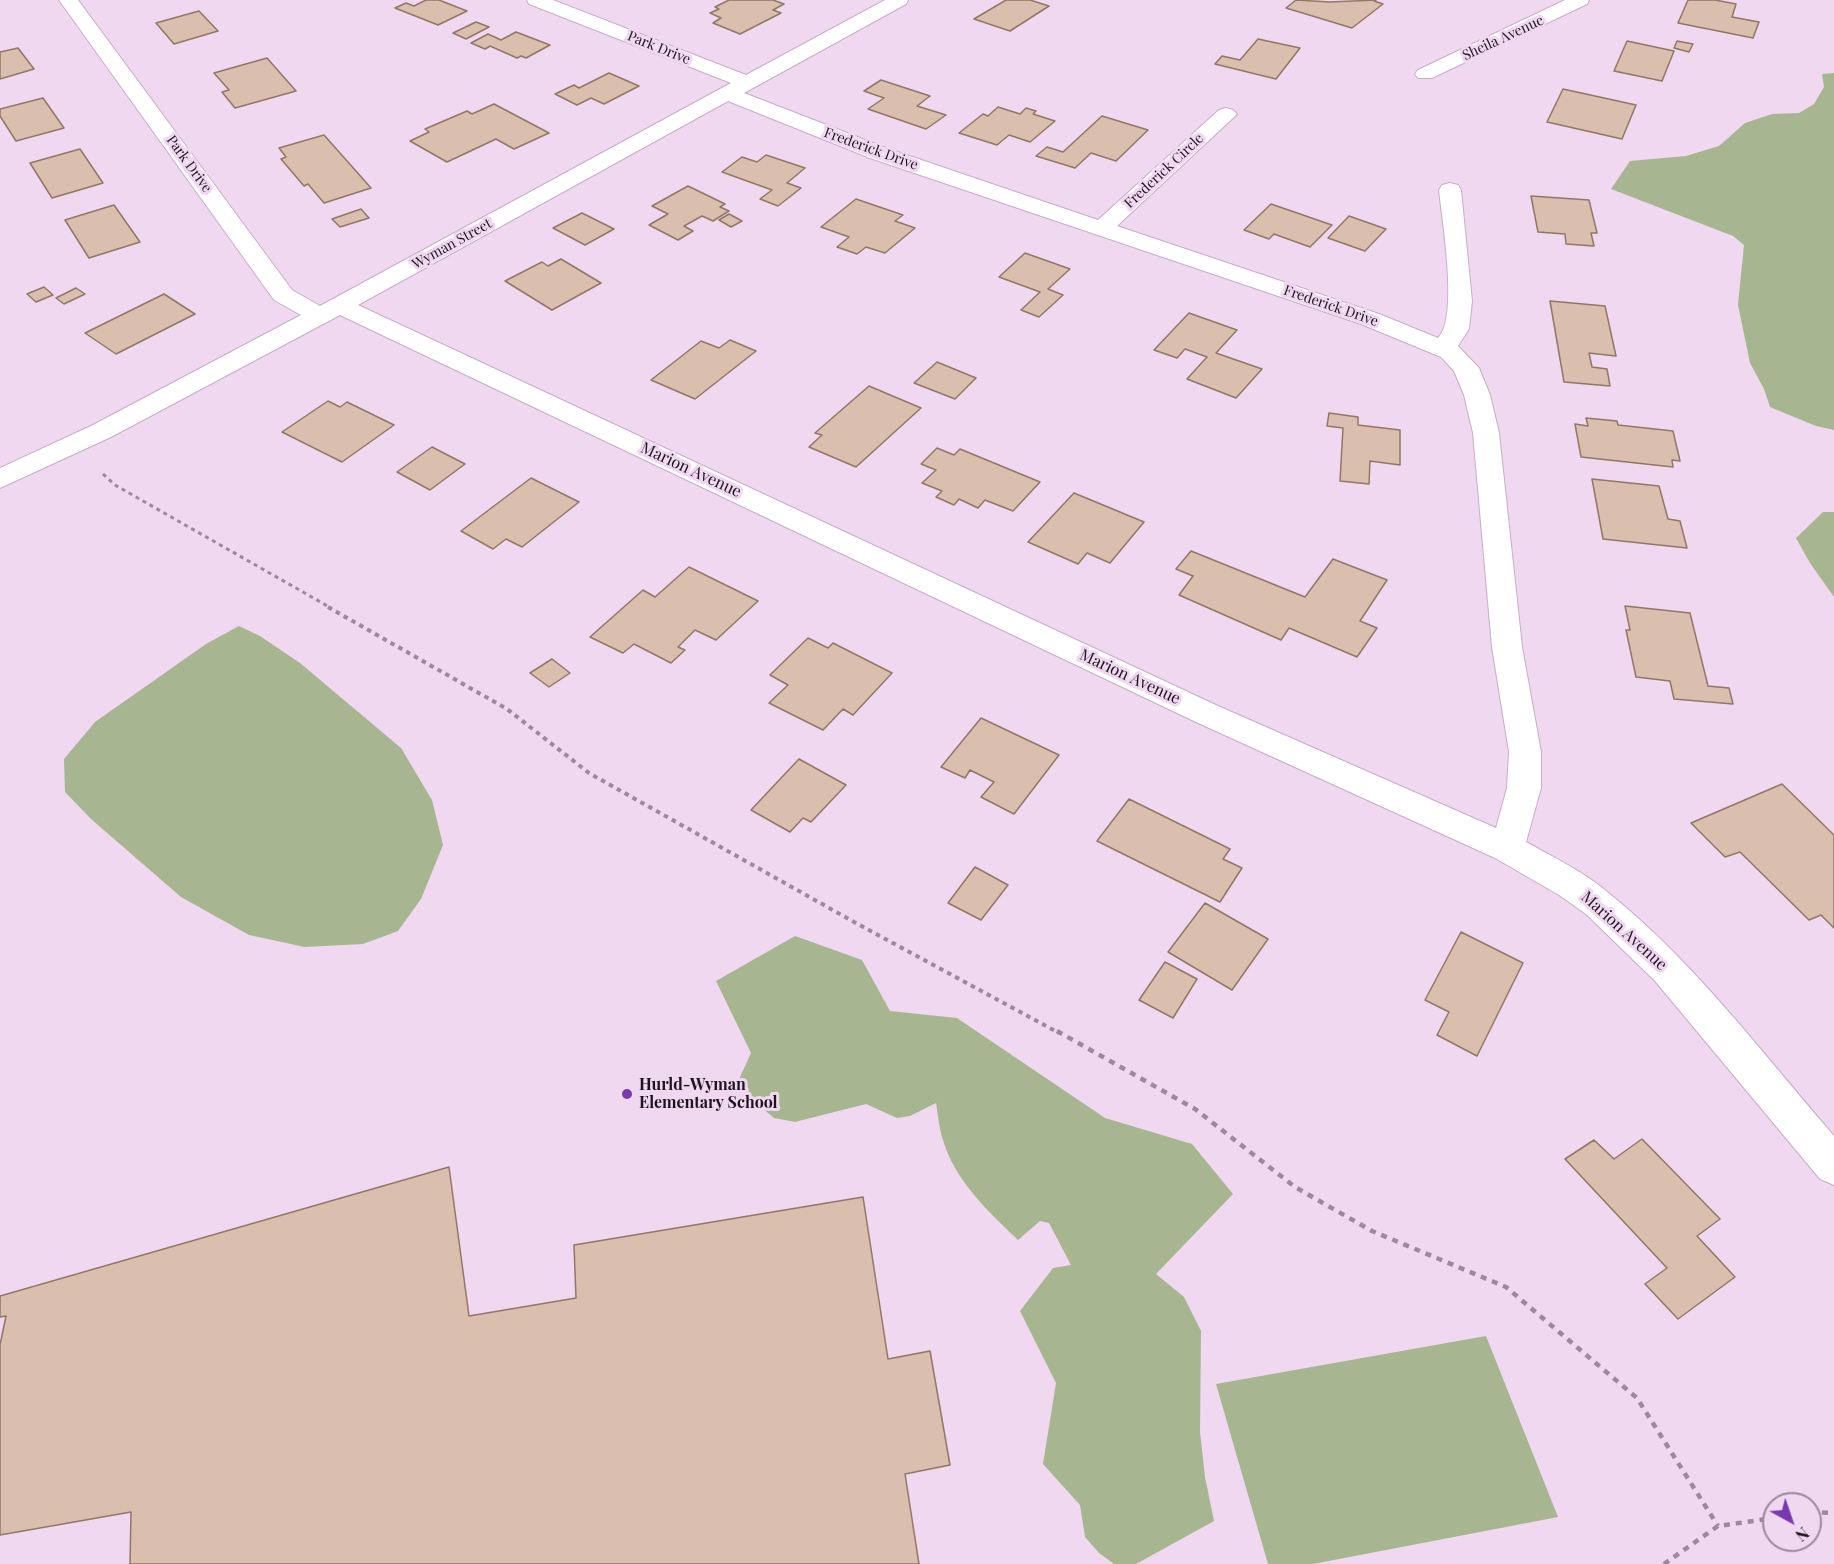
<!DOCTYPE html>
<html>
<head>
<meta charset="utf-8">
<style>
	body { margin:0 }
	#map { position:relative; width:1834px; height:1564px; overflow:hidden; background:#efd8f0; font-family:"Playfair Display",serif }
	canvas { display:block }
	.north { position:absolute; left:1762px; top:1492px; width:60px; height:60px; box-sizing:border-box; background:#efd8f0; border:2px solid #9b8a9c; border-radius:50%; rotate:140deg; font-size:16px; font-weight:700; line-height:24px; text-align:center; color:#1d151e }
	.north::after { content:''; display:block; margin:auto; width:21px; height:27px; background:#783aaf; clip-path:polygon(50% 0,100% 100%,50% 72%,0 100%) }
</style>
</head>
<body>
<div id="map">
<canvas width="1834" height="1564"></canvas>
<div class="north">N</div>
</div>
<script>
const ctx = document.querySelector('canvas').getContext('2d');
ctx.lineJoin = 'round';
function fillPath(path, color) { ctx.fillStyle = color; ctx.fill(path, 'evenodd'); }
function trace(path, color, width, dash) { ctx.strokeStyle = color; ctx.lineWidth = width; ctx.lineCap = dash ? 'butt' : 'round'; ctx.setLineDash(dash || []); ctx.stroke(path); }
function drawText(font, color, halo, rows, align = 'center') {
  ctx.font = font + ' "Playfair Display",serif'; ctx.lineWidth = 6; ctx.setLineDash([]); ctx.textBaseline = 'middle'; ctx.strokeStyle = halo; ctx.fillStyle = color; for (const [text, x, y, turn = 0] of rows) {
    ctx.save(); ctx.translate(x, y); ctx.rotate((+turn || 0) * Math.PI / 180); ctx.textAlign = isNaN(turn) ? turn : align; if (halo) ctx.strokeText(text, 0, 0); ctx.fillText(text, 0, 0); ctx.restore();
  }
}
fillPath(new Path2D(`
	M 1834,73 L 1834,430 L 1816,426 L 1770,407 L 1764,389 L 1750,363 L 1738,305 L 1744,245 L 1733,236 L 1611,189 L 1630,161 L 1686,156 L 1719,146 L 1745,123 L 1772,114 L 1799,113 L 1814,104 L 1824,87 L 1822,74 Z
	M 1823,512 L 1834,512 L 1834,597 L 1810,563 L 1796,538 Z
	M 239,626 L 260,636 L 300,663 L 401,748 L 432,800 L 443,845 L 421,899 L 398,931 L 363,944 L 305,947 L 249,935 L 181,897 L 91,819 L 65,792 L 64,759 L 95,722 L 206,644 Z
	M 795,936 L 862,960 L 890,1011 L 957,1018 L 1105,1118 L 1192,1144 L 1233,1194 L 1156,1274 L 1184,1297 L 1201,1331 L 1200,1432 L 1205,1477 L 1214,1521 L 1136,1564 L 1114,1564 L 1099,1553 L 1085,1537 L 1080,1505 L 1043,1464 L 1056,1383 L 1020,1311 L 1053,1268 L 1071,1265 L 1049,1223 L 1040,1221 L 1018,1240 C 988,1211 955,1181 943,1140 C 939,1128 938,1115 936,1103 L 910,1116 L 897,1118 L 866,1104 L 795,1122 L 774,1118 L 736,1086 L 751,1053 L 716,981 Z
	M 1486,1336 L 1558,1517 L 1313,1564 L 1268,1564 L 1216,1384 Z`), '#a7b691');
const building = new Path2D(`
	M 426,0 L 439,0 L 467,11 L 438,25 L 395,8 L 406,3 L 414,6 Z
	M 729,0 L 773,0 L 784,4 L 773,10 L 781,13 L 740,34 L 713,23 L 721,18 L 710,13 L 719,9 L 715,7 Z
	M 1006,0 L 1030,0 L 1049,6 L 1010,31 L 974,19 Z
	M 1296,0 L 1330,2 L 1376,0 L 1374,1 L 1383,4 L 1352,28 L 1286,8 Z
	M 1688,0 L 1715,0 L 1736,4 L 1732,17 L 1759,22 L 1753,38 L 1678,23 Z
	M 199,11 L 218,31 L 174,44 L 156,23 Z
	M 476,22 L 489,27 L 466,39 L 453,33 Z
	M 516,32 L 550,45 L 526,58 L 521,56 L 517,58 L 490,46 L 485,49 L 471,43 L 488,34 L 501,40 Z
	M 1258,39 L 1300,48 L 1276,79 L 1215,64 L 1222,56 L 1240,60 Z
	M 1627,41 L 1674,51 L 1662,81 L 1614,71 Z
	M 1677,41 L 1693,44 L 1689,52 L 1674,48 Z
	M 18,48 L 34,69 L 0,79 L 0,52 Z
	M 267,58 L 296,91 L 235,108 L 222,92 L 229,90 L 214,73 Z
	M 609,73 L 639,86 L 604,104 L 591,98 L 577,105 L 555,94 L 574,85 L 579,88 Z
	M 881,80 L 930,96 L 917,106 L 946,115 L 926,129 L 868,109 L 884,98 L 864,91 Z
	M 1563,89 L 1636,105 L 1622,139 L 1547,122 Z
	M 43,98 L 64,128 L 16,141 L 0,116 L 0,109 Z
	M 494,104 L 549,133 L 514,149 L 496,139 L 447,162 L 410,141 L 429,132 L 425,129 L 467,111 L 472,114 Z
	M 998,107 L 1020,114 L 1026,108 L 1036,111 L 1033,114 L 1055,121 L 1030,142 L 1009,135 L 997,145 L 959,133 L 983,114 L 988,116 Z
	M 1102,116 L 1148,130 L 1116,161 L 1091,153 L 1075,168 L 1036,156 L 1047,147 L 1063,152 Z
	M 324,135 L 371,188 L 324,203 L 308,184 L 304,186 L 281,159 L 286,157 L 279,148 Z
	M 80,149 L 103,183 L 52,198 L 30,163 Z
	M 766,155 L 805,168 L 787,183 L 801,188 L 778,206 L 760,199 L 772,190 L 722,172 L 742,157 L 757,162 Z
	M 688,186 L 725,204 L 720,207 L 729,211 L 713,221 L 702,216 L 684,226 L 693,231 L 678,240 L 649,225 L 668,214 L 652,206 Z
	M 1531,196 L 1589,200 L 1597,233 L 1591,233 L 1594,246 L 1566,244 L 1565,234 L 1538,232 Z
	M 856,199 L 903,215 L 895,221 L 915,228 L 885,253 L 866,247 L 857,254 L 837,247 L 849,237 L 821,227 Z
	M 1271,204 L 1332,225 L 1310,247 L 1274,234 L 1269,239 L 1244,230 Z
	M 114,205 L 140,242 L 89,258 L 65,220 Z
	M 361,209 L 369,218 L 340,227 L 332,219 Z
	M 582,213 L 614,229 L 585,245 L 553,228 Z
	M 729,214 L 742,221 L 731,227 L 719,220 Z
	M 1349,216 L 1386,229 L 1365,251 L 1328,238 Z
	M 1025,253 L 1070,269 L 1048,289 L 1063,295 L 1039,317 L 1021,310 L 1040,292 L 999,277 Z
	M 561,259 L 601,283 L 552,310 L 505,281 L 542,262 L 548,266 Z
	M 44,287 L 53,295 L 36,302 L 27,294 Z
	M 76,288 L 85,294 L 64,304 L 56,298 Z
	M 164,294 L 195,314 L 116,354 L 85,333 Z
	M 1550,301 L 1605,306 L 1616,356 L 1589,353 L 1592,367 L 1607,369 L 1610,386 L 1564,382 Z
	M 1189,313 L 1237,330 L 1216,353 L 1262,369 L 1236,398 L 1187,379 L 1207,357 L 1185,349 L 1177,358 L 1154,350 Z
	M 730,340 L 756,351 L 695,399 L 651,380 L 701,341 L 719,348 Z
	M 937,362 L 976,378 L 955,399 L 914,383 Z
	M 869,386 L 921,408 L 856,467 L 809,447 L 822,435 L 815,433 Z
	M 328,401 L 340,407 L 347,402 L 394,425 L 342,462 L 282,432 Z
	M 1329,413 L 1358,417 L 1358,425 L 1400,430 L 1400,465 L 1370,461 L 1369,484 L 1340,481 L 1343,428 L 1327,426 Z
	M 1586,418 L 1617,421 L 1618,425 L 1673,431 L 1680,461 L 1672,460 L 1673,467 L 1581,457 L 1575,424 L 1588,426 Z
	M 432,447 L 465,464 L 430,490 L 397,472 Z
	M 937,448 L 954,455 L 960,449 L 1040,482 L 1013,511 L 985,500 L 978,508 L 959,499 L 954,505 L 936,497 L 942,491 L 922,483 L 936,470 L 921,464 Z
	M 531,478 L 579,502 L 522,547 L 506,539 L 493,549 L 461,531 Z
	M 1592,479 L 1659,486 L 1668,519 L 1680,521 L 1687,548 L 1603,539 Z
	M 1074,493 L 1144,522 L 1110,563 L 1087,553 L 1078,564 L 1028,542 Z
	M 1191,551 L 1305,597 L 1333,559 L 1387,580 L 1360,621 L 1377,628 L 1357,657 L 1289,628 L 1281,640 L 1179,595 L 1193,576 L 1176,569 Z
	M 689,567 L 758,601 L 716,640 L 695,630 L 678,647 L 685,650 L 671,663 L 634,644 L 623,653 L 590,637 L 643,590 L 655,597 Z
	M 1625,606 L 1690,613 L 1708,686 L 1729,688 L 1733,704 L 1674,699 L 1670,681 L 1636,677 L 1626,630 L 1630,630 Z
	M 808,638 L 828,648 L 833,643 L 892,673 L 853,715 L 843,709 L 823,730 L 769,703 L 788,685 L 770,675 Z
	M 552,659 L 570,673 L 549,687 L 530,673 Z
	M 981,718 L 1059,755 L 1014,814 L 981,797 L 994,782 L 970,770 L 965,778 L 941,767 Z
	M 799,759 L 846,785 L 811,822 L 803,818 L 790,832 L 751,810 Z
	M 1782,784 L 1834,835 L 1834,928 L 1821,915 L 1809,920 L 1740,852 L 1725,857 L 1691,823 Z
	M 1129,799 L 1230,849 L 1223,859 L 1242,868 L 1220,902 L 1097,841 Z
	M 975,867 L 1008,885 L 981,920 L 948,903 Z
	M 1205,903 L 1268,939 L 1232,990 L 1168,952 Z
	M 1461,932 L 1523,963 L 1477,1056 L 1437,1035 L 1449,1012 L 1425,1000 Z
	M 1165,962 L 1197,979 L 1173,1018 L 1139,1000 Z
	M 1642,1139 L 1720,1219 L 1697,1236 L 1735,1277 L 1678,1319 L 1645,1284 L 1667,1268 L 1565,1159 L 1594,1140 L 1614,1159 Z
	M 449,1167 L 469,1316 L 576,1298 L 574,1245 L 863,1197 L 888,1359 L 930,1351 L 950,1465 L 905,1474 L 919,1564 L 130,1564 L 131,1512 L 0,1535 L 0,1345 L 6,1316 L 0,1317 L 0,1296 Z`);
fillPath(building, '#dbbfae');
trace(building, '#917767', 1.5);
const minor = new Path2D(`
	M 59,0 L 78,0 L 292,290 L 320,306 L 731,83 L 529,4 L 527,0 L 553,0 L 746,75 L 885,0 L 908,0 L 906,4 L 744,93 L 886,148 L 1098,220 L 1219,110 L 1226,108 L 1233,110 L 1237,114 L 1233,118 L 1117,226 L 1379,314 L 1438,338 C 1459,318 1442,220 1439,190 L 1442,185 L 1450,183 L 1458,185 L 1461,190 L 1472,301 L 1469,329 L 1458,346 L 1479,368 L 1490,395 L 1499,433 L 1522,647 L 1541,752 L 1541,788 L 1526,842 C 1555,858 1586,873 1611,895 C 1696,964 1763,1054 1834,1136 L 1834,1185 L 1820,1179 L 1655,981 L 1586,914 L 1559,895 L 1495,858 L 1196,722 L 340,315 L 111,437 L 0,488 L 0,468 L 93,425 L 301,315 L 274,300 ZM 728,101 L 870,158 L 1361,324 L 1441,357 L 1454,371 L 1464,395 L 1473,433 L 1492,647 L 1509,752 L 1507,788 L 1496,828 L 1218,706 L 358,305 Z
	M 1565,0 L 1589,0 L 1587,4 L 1432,78 L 1418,78 L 1415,74 L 1418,70 Z`);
trace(minor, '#c4afc5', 2);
trace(new Path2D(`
	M 103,474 L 115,485 L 331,608`), '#9b8a9c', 3, [4, 4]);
trace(new Path2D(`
	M 328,607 L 507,709 L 589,773 L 854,922 L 1059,1033`), '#9b8a9c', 4, [4.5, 4.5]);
trace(new Path2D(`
	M 1057,1031 L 1195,1109 L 1295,1187 L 1372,1231 L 1506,1287 L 1637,1398 L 1718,1526
	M 1810,1512 L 1834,1513
	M 1664,1564 L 1718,1526 L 1774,1518`), '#9b8a9c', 4.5, [6, 6]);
fillPath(minor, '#fff');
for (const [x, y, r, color] of [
	[627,1094,6,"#783aaf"]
]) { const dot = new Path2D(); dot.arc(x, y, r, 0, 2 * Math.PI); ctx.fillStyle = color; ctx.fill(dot); trace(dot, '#efd8f0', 2); }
drawText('14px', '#1d151e', '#efd8f0', [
	["Sheila Avenue",1503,38,-25],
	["Park Drive",659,48,22],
	["Frederick Drive",871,149,20],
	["Park Drive",189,164,54],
	["Frederick Circle",1164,171,-43],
	["Wyman Street",452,244,-29],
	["Frederick Drive",1331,306,19]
]);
drawText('16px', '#1d151e', '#efd8f0', [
	["Marion Avenue",691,470,25],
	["Marion Avenue",1130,677,25],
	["Marion Avenue",1624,931,42]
]);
drawText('bold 16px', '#1d151e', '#efd8f0', [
	["Hurld-Wyman",639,1085],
	["Elementary School",639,1103]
], 'left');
</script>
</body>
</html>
